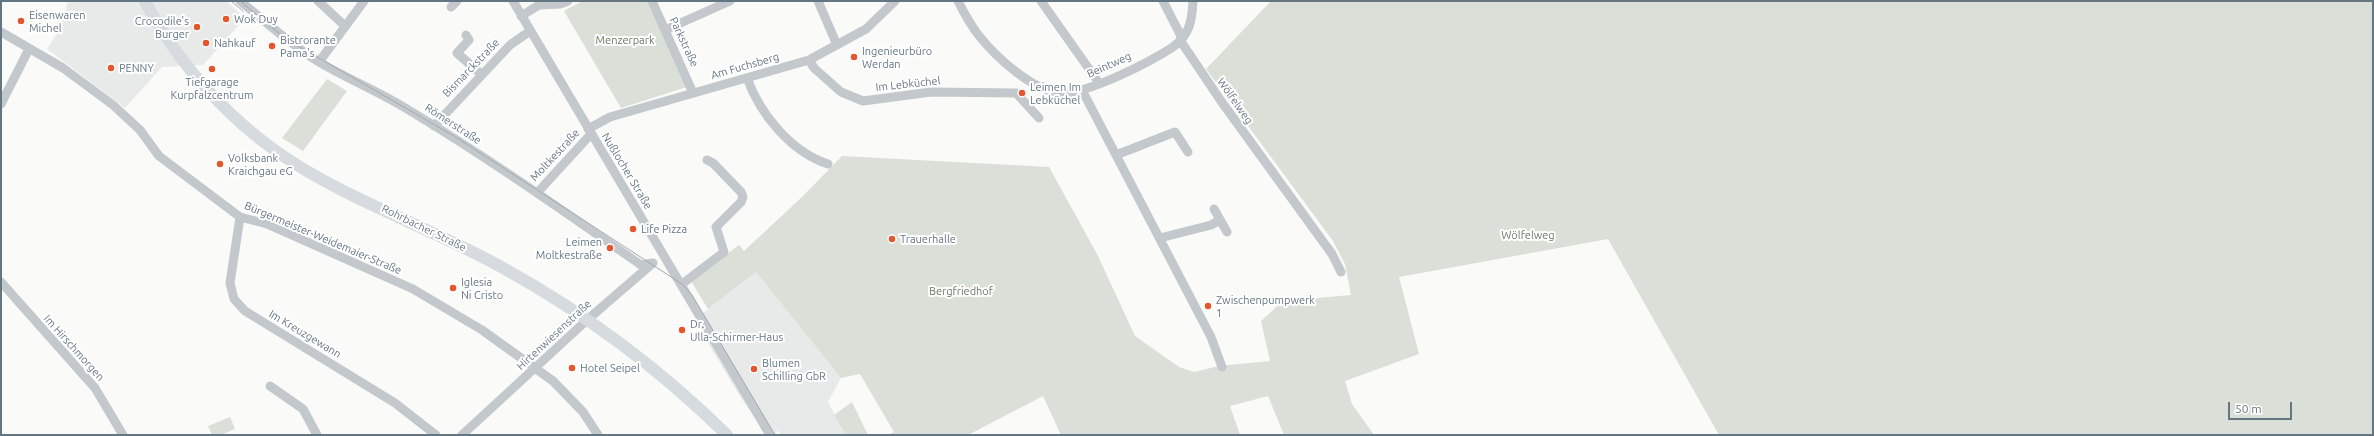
<!DOCTYPE html>
<html>
<head>
<meta charset="utf-8">
<style>
	body { margin:0 }
	#map { position:relative; width:2374px; height:436px; overflow:hidden; background:#fafaf8; font-family:Ubuntu,sans-serif }
	canvas { display:block }
	.frame { position:absolute; inset:0; border:2px solid #657683; pointer-events:none }
	.scale { position:absolute; left:2228px; top:402px; width:64px; height:18px; box-sizing:border-box; border:2px solid #657683; border-top:0; padding-left:5px; font-size:12px; line-height:14px; white-space:nowrap; color:#657683; -webkit-text-stroke:3px #fff; paint-order:stroke }
</style>
</head>
<body>
<div id="map">
<canvas width="2374" height="436"></canvas>
<div class="frame"></div>
<div class="scale">50 m</div>
</div>
<script>
const ctx = document.querySelector('canvas').getContext('2d');
ctx.lineJoin = 'round';
function fillPath(path, color) { ctx.fillStyle = color; ctx.fill(path, 'evenodd'); }
function trace(path, color, width, dash) { ctx.strokeStyle = color; ctx.lineWidth = width; ctx.lineCap = dash ? 'butt' : 'round'; ctx.setLineDash(dash || []); ctx.stroke(path); }
function drawText(font, color, halo, rows, align = 'center') {
  ctx.font = font + ' Ubuntu,sans-serif'; ctx.lineWidth = 4; ctx.setLineDash([]); ctx.textBaseline = 'middle'; ctx.strokeStyle = halo; ctx.fillStyle = color; for (const [text, x, y, turn = 0] of rows) {
    ctx.save(); ctx.translate(x, y); ctx.rotate((+turn || 0) * Math.PI / 180); ctx.textAlign = isNaN(turn) ? turn : align; if (halo) ctx.strokeText(text, 0, 0); ctx.fillText(text, 0, 0); ctx.restore();
  }
}
fillPath(new Path2D(`
	M 68,1 L 226,1 L 245,18 L 203,65 L 162,67 L 125,108 L 47,49 L 60,29 Z
	M 756,272 L 841,378 L 828,402 L 846,435 L 781,435 L 778,430 L 775,435 L 767,435 L 739,395 L 694,320 Z`), '#e8e9e9');
fillPath(new Path2D(`
	M 582,1 L 648,1 L 687,87 L 621,108 L 564,11 Z
	M 1271,1 L 2373,1 L 2373,435 L 1719,435 L 1608,239 L 1399,277 L 1419,354 L 1345,381 L 1352,404 L 1374,435 L 1284,435 L 1268,396 L 1230,406 L 1240,435 L 1061,435 L 1043,396 L 968,435 L 888,435 L 894,432 L 860,374 L 841,378 L 756,272 L 708,309 L 691,281 L 739,245 L 744,251 L 802,197 L 842,156 L 1049,167 L 1097,254 L 1135,336 L 1179,367 L 1194,372 L 1219,366 L 1270,361 L 1261,321 L 1283,301 L 1351,295 L 1345,264 L 1333,241 L 1206,69 Z
	M 327,79 L 347,91 L 303,151 L 282,138 Z
	M 852,402 L 868,435 L 846,435 L 834,415 Z
	M 230,417 L 235,429 L 221,435 L 212,435 L 208,426 Z`), '#dadfd7');
trace(new Path2D(`
	M 240,1 C 266,22 291,45 319,62 C 346,78 375,90 402,106 C 484,155 562,210 641,265 L 652,263
	M 318,1 L 345,26
	M 513,1 L 770,435
	M 652,1 L 693,93
	M 818,1 L 837,45
	M 958,1 C 964,13 971,26 980,37 C 996,57 1034,92 1061,93 C 1088,94 1150,62 1173,47 C 1190,35 1192,20 1193,1
	M 1041,1 L 1099,83
	M 1163,1 L 1182,38
	M 451,7 L 457,1
	M 521,16 L 539,5 L 560,4 L 568,1
	M 665,30 L 730,1
	M 1,32 L 63,68 L 113,105 L 140,130 L 159,156 L 240,217 L 267,224 L 413,289 L 482,330 L 553,381 L 583,412 L 598,435
	M 466,35 L 469,40 L 457,53 L 481,74
	M 1180,40 L 1221,101 L 1332,254 L 1341,272
	M 809,60 L 814,68 L 841,92 L 863,101 L 931,92 L 1016,93 L 1039,118
	M 319,62 L 364,1
	M 747,78 C 760,114 791,152 828,164
	M 1082,90 L 1211,337 L 1222,367
	M 1,104 L 29,49
	M 434,126 L 510,45 L 530,31
	M 588,129 L 610,117 L 809,60 L 866,29 L 895,1
	M 1116,155 L 1175,132 L 1188,152
	M 537,193 L 591,134
	M 1214,209 L 1227,232
	M 240,217 L 230,283 L 234,299 L 245,311 L 395,403 L 436,435
	M 1160,238 L 1211,225 L 1220,220
	M 1,282 L 95,388 L 123,435
	M 682,284 L 724,252 L 716,227 L 741,202 L 743,197 L 741,192 L 713,163 L 707,160
	M 270,386 L 303,409 L 317,435
	M 462,435 L 587,320 L 653,263`), '#c3c8cc', 9);
trace(new Path2D(`
	M 145,1 C 179,66 234,126 297,165 C 363,206 438,231 505,269 C 586,314 661,370 727,435`), '#d6dbdf', 12);
trace(new Path2D(`
	M 231,1 L 243,11
	M 240,1 L 286,39 L 454,136 L 682,284 L 692,295 L 775,435`), '#a2aab0', 1);
for (const [x, y, r, color] of [
	[226,19,4,"#e4572e"],
	[21,21,4,"#e4572e"],
	[197,27,4,"#e4572e"],
	[206,43,4,"#e4572e"],
	[272,46,4,"#e4572e"],
	[854,57,4,"#e4572e"],
	[111,68,4,"#e4572e"],
	[212,69,4,"#e4572e"],
	[1022,93,4,"#e4572e"],
	[220,164,4,"#e4572e"],
	[633,229,4,"#e4572e"],
	[892,239,4,"#e4572e"],
	[610,248,4,"#e4572e"],
	[453,288,4,"#e4572e"],
	[1208,306,4,"#e4572e"],
	[682,330,4,"#e4572e"],
	[572,368,4,"#e4572e"],
	[754,369,4,"#e4572e"]
]) { const dot = new Path2D(); dot.arc(x, y, r, 0, 2 * Math.PI); ctx.fillStyle = color; ctx.fill(dot); trace(dot, '#fff', 1.5); }
drawText('11px', '#657683', '#fff', [
	["Eisenwaren",29,15],
	["Michel",29,28],
	["Wok Duy",234,19],
	["Crocodile's",189,21,"right"],
	["Burger",189,34,"right"],
	["Bistrorante",280,40],
	["Pama's",280,53],
	["Nahkauf",214,43],
	["Ingenieurbüro",862,51],
	["Werdan",862,64],
	["PENNY",119,68],
	["Tiefgarage",212,82,"center"],
	["Kurpfalzcentrum",212,95,"center"],
	["Leimen Im",1030,87],
	["Lebküchel",1030,100],
	["Volksbank",228,158],
	["Kraichgau eG",228,171],
	["Life Pizza",641,229],
	["Trauerhalle",900,239],
	["Leimen",602,242,"right"],
	["Moltkestraße",602,255,"right"],
	["Iglesia",461,282],
	["Ni Cristo",461,295],
	["Zwischenpumpwerk",1216,300],
	["1",1216,313],
	["Dr.",690,324],
	["Ulla-Schirmer-Haus",690,337],
	["Blumen",762,363],
	["Schilling GbR",762,376],
	["Hotel Seipel",580,368]
], 'left');
drawText('11px', '#687a64', '#fff', [
	["Menzerpark",625,40],
	["Wölfelweg",1528,235],
	["Bergfriedhof",961,291]
]);
drawText('11px', '#657683', '#fff', [
	["Parkstraße",684,42,65],
	["Beintweg",1109,65,-24],
	["Am Fuchsberg",745,66,-16],
	["Bismarckstraße",471,68,-46],
	["Im Lebküchel",908,84,-6],
	["Wölfelweg",1235,101,55],
	["Römerstraße",453,124,33],
	["Moltkestraße",555,155,-47],
	["Nußlocher Straße",627,171,59],
	["Rohrbacher Straße",424,228,26],
	["Bürgermeister-Weidemaier-Straße",323,238,23],
	["Im Kreuzgewann",305,334,31],
	["Hirtenwiesenstraße",554,335,-43],
	["Im Hirschmorgen",74,348,48]
]);
</script>
</body>
</html>
